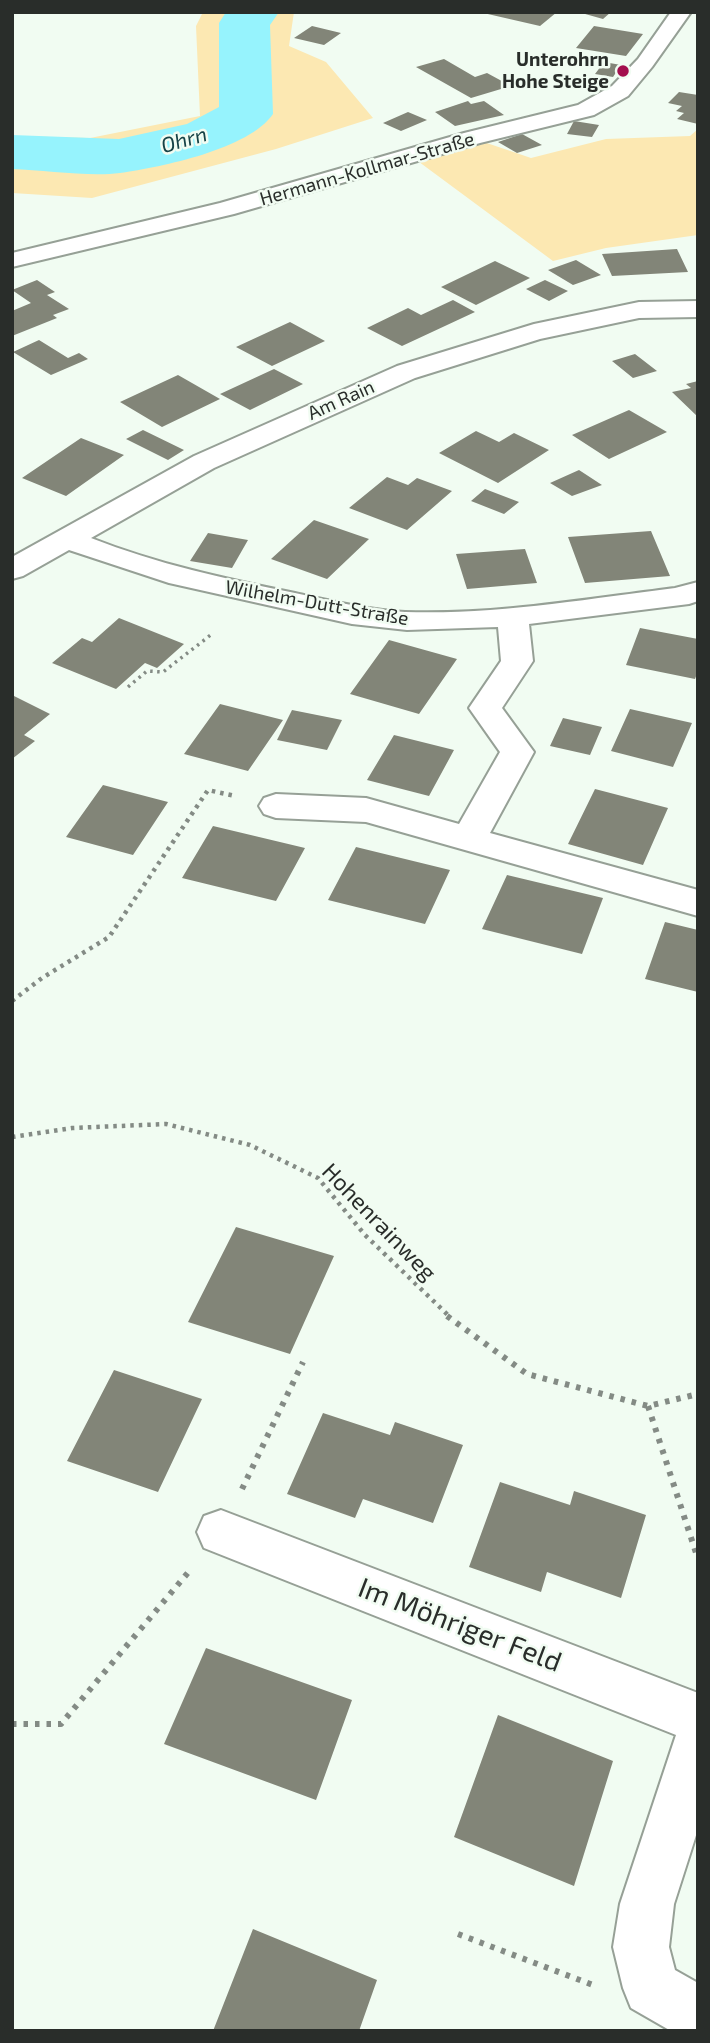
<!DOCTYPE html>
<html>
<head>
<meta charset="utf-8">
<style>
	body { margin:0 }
	#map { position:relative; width:710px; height:2043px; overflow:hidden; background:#f1fcf2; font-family:"Exo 2",sans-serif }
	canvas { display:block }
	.frame { position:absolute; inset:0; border:14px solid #292d2a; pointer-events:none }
</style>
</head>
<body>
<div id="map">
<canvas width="710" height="2043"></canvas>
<div class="frame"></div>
</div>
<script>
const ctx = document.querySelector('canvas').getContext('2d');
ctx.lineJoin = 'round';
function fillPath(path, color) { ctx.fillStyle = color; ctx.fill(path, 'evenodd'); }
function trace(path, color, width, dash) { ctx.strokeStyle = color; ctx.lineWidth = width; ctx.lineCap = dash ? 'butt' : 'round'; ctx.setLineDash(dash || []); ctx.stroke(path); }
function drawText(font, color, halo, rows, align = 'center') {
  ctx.font = font + ' "Exo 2",sans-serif'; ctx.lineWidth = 5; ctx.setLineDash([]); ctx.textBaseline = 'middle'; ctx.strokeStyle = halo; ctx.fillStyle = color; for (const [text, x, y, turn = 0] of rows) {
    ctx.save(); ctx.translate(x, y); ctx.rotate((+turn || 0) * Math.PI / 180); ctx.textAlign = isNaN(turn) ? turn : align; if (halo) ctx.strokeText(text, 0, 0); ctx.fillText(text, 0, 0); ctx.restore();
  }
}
fillPath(new Path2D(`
	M 203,12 L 294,12 L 289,46 L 326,62 L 373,118 L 276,149 L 92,198 L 12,193 L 12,136 L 90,138 L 200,116 L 196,26 Z
	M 698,129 L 698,235 L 606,248 L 553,261 L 411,156 L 472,138 L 531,158 L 606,139 L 690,136 Z`), '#fce8b2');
fillPath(new Path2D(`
	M 226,12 L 279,12 L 270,25 L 273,114 C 249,149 162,167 120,173 C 89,177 45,170 12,169 L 12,135 L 119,139 L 187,124 L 219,107 L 219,23 Z`), '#96f3fd');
fillPath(new Path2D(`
	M 479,12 L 557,12 L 540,26 Z
	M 578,12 L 611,12 L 603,19 Z
	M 312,26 L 341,33 L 324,45 L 294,38 Z
	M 594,26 L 643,34 L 626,56 L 576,48 Z
	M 444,59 L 475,77 L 487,73 L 511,86 L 471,98 L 416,67 Z
	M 604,62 L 621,65 L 613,77 L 595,74 Z
	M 679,92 L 698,95 L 698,124 L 677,119 L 684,113 L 676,111 L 682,106 L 668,103 Z
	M 468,101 L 471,104 L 484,101 L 504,115 L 455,126 L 435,112 Z
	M 408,112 L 427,120 L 401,131 L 383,123 Z
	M 574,121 L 599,125 L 592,137 L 567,134 Z
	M 522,134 L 542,145 L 517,153 L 498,142 Z
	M 677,249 L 688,272 L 612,276 L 602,254 Z
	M 576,260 L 601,275 L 573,285 L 548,270 Z
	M 495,261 L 530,278 L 476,305 L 441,287 Z
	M 37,280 L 55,292 L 47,295 L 69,309 L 53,315 L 57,318 L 12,336 L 12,311 L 31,303 L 12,290 Z
	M 545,280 L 568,291 L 549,301 L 526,289 Z
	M 453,300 L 475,312 L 402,346 L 367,328 L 408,308 L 421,315 Z
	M 290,322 L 325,341 L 272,366 L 236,347 Z
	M 39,340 L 68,358 L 79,353 L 88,359 L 51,375 L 13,352 Z
	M 635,354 L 657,371 L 633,378 L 612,361 Z
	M 274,369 L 303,384 L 250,410 L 220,394 Z
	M 178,375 L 220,399 L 162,427 L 120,402 Z
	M 698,381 L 698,417 L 672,392 L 691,388 L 686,384 Z
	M 629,410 L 667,432 L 609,459 L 572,435 Z
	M 143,430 L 184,450 L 168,460 L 126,439 Z
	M 476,431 L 499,442 L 514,433 L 549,450 L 498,483 L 439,453 Z
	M 81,438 L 124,455 L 66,496 L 22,478 Z
	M 579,470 L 602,485 L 572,496 L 550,483 Z
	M 387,477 L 408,485 L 417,478 L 452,491 L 407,530 L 349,508 Z
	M 485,489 L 519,502 L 504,514 L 471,501 Z
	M 314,520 L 369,539 L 327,579 L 271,559 Z
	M 651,531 L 670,576 L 585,583 L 568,537 Z
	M 208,533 L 248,540 L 232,568 L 190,561 Z
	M 525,549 L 537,583 L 467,589 L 456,554 Z
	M 119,618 L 184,644 L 157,668 L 145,663 L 116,689 L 52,663 L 82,638 L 92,642 Z
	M 640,628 L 698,639 L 698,671 L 695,679 L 626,665 Z
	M 389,640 L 457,659 L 419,714 L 350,694 Z
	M 12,695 L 50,714 L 24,735 L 35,741 L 12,759 Z
	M 220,704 L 283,720 L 248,771 L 184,754 Z
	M 630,709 L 692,723 L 673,767 L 611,751 Z
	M 292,710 L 342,720 L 327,750 L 277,740 Z
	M 563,718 L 602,727 L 590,755 L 550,746 Z
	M 394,735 L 454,750 L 429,796 L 367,780 Z
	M 103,785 L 168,802 L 133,855 L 66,837 Z
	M 595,789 L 668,808 L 643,865 L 568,844 Z
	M 213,826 L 305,848 L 276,901 L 182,878 Z
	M 356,847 L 450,870 L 425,924 L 328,900 Z
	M 507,875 L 603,898 L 582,954 L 482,929 Z
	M 665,922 L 698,930 L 698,992 L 645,979 Z
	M 236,1227 L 334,1256 L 290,1354 L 188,1322 Z
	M 114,1370 L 202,1399 L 158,1492 L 67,1461 Z
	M 323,1413 L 390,1435 L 395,1422 L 463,1445 L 433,1523 L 363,1499 L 355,1518 L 287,1494 Z
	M 500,1482 L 570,1505 L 574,1491 L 646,1515 L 621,1598 L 547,1572 L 541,1592 L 469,1567 Z
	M 206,1648 L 352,1700 L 316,1800 L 164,1744 Z
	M 498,1715 L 613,1761 L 574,1886 L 454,1837 Z
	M 253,1929 L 377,1980 L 359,2031 L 213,2031 Z`), '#828578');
const minor = new Path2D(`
	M 671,12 L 691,12 L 652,67 L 628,96 L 594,115 L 480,143 L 234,214 L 12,267 L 12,253 L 220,203 L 464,133 L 578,105 L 612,86 L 638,59 Z
	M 698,301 L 698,317 L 639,318 L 540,339 L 415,378 L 214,468 L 91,538 C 157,564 226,579 295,593 C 332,601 368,610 405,612 C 496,615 586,599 675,588 L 698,582 L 698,601 L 689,604 L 529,624 L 533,661 L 502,708 L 534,752 L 490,833 L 698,890 L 698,916 L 366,822 L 276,818 L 264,814 L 259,806 L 264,798 L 276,794 L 366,798 L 459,824 L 500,752 L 469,708 L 501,661 L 498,627 L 407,630 L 352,624 L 169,583 L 69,550 L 23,576 L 12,579 L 12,557 L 194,456 L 397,366 L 534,324 L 639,302 Z
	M 221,1510 L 698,1693 L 698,1829 L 674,1904 L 669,1947 L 675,1970 L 698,1983 L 698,2031 L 671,2031 L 631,2008 L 623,1988 L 613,1947 L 620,1904 L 676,1735 L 204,1548 L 197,1532 L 204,1516 Z`);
trace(minor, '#96a096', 4);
trace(new Path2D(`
	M 128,687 L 147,671 L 163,672 L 212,634`), '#848b85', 3.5, [2.5, 4.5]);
trace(new Path2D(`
	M 12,1001 L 42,978 L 109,937 L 208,790 L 235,796
	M 12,1137 L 72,1128 L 166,1124 L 250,1145 L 318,1178 L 365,1235 L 450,1317`), '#848b85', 4.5, [3.5, 5]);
trace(new Path2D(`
	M 447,1316 L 527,1374 L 648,1406 L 698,1394
	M 648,1406 L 698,1559
	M 242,1489 L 303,1362
	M 12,1724 L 61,1724 L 191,1569
	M 458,1934 L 593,1985`), '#848b85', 6, [4.5, 7]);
fillPath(minor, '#fff');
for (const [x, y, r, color] of [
	[623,71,7,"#a30e4d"]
]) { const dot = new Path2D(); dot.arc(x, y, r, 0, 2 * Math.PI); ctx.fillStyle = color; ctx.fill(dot); trace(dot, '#f1fcf2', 2.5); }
drawText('bold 19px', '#292d2a', '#f1fcf2', [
	["Unterohrn",609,60],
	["Hohe Steige",609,82]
], 'right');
drawText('19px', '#292d2a', '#f1fcf2', [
	["Hermann-Kollmar-Straße",367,169,-16],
	["Am Rain",341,400,-24],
	["Wilhelm-Dutt-Straße",317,603,10]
]);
drawText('italic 21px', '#164246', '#f1fcf2', [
	["Ohrn",184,140,-16]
]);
drawText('23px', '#292d2a', '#f1fcf2', [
	["Hohenrainweg",379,1222,46]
]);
drawText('28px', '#292d2a', '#f1fcf2', [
	["Im Möhriger Feld",460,1625,21]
]);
</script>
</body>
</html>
